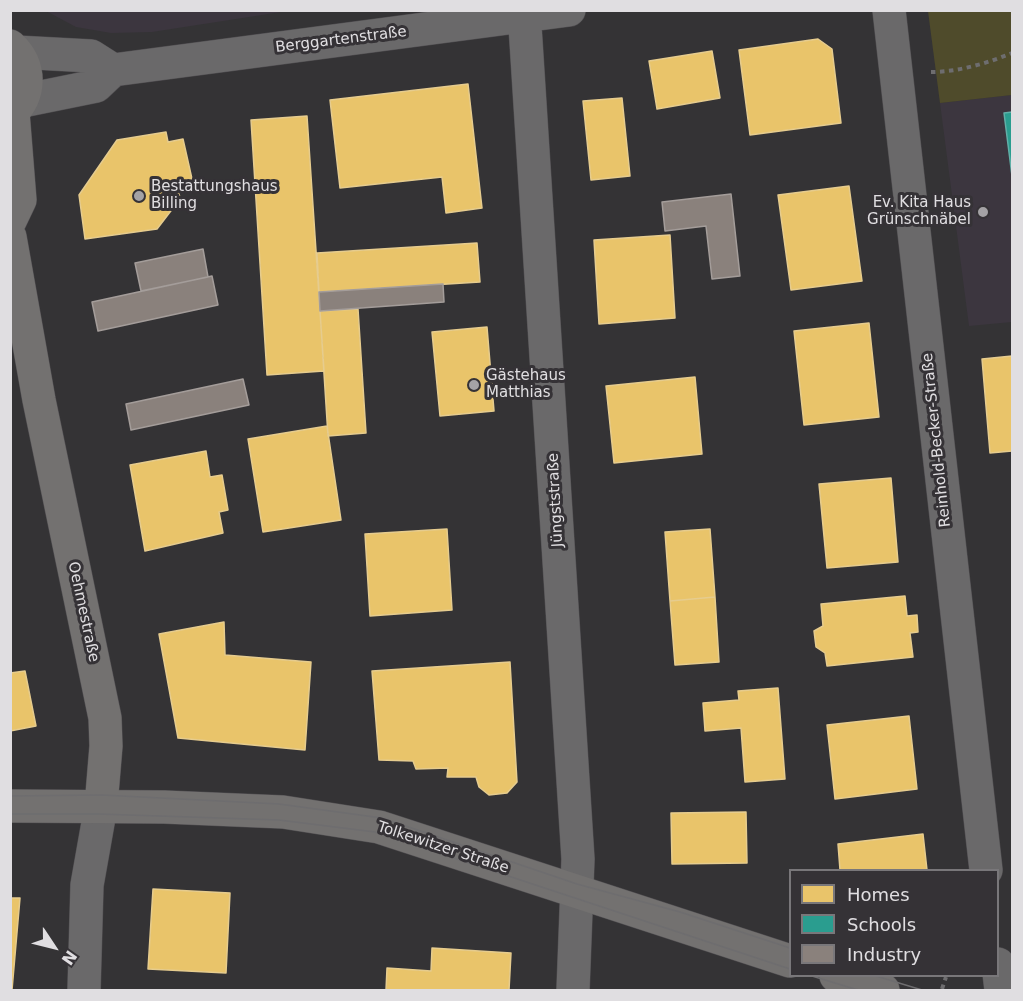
<!DOCTYPE html>
<html>
<head>
<meta charset="utf-8">
<style>
	body { margin:0 }
	#map { position:relative; width:1023px; height:1001px; overflow:hidden; background:#343335; font-family:"DejaVu Sans",sans-serif }
	canvas { display:block }
	.frame { position:absolute; inset:0; border:12px solid #e0dee1; pointer-events:none }
	.legend { position:absolute; left:789px; top:869px; width:210px; height:108px; box-sizing:border-box; background:#353236; border:2px solid #79777a; margin:0; padding:8px 10px; list-style:none; font-size:18px; color:#e0dee1 }
	.legend li { display:flex; align-items:center; gap:12px; height:30px }
	.legend b { width:30px; border:2px solid #79777a }
	.north { position:absolute; left:24px; top:917px; width:60px; height:60px; -webkit-text-stroke:4px #353236; paint-order:stroke; rotate:125deg; font-size:16px; font-weight:700; line-height:24px; text-align:center; color:#e0dee1 }
	.north::after { content:''; display:block; margin:auto; width:21px; height:27px; background:#e0dee1; clip-path:polygon(50% 0,100% 100%,50% 72%,0 100%) }
</style>
</head>
<body>
<div id="map">
<canvas width="1023" height="1001"></canvas>
<div class="frame"></div>
<ul class="legend">
<li><b style="height:16px;background:#e9c46a"></b>Homes</li>
<li><b style="height:16px;background:#2a9d8f"></b>Schools</li>
<li><b style="height:16px;background:#8a817c"></b>Industry</li>
</ul>
<div class="north">N</div>
</div>
<script>
const ctx = document.querySelector('canvas').getContext('2d');
ctx.lineJoin = 'round';
function fillPath(path, color) { ctx.fillStyle = color; ctx.fill(path, 'evenodd'); }
function trace(path, color, width, dash) { ctx.strokeStyle = color; ctx.lineWidth = width; ctx.lineCap = dash ? 'butt' : 'round'; ctx.setLineDash(dash || []); ctx.stroke(path); }
function drawText(font, color, halo, rows, align = 'center') {
  ctx.font = font + ' "DejaVu Sans",sans-serif'; ctx.lineWidth = 6; ctx.setLineDash([]); ctx.textBaseline = 'middle'; ctx.strokeStyle = halo; ctx.fillStyle = color; for (const [text, x, y, turn = 0] of rows) {
    ctx.save(); ctx.translate(x, y); ctx.rotate((+turn || 0) * Math.PI / 180); ctx.textAlign = isNaN(turn) ? turn : align; if (halo) ctx.strokeText(text, 0, 0); ctx.fillText(text, 0, 0); ctx.restore();
  }
}
fillPath(new Path2D(`
	M 294,10 L 152,32 L 111,33 L 76,27 L 46,11 Z
	M 1012,95 L 1012,322 L 969,326 L 940,103 Z`), '#3c363f');
fillPath(new Path2D(`
	M 928,11 L 1012,11 L 1012,95 L 940,103 Z`), '#4f4b2b');
const homes = new Path2D(`
	M 818,39 L 832,49 L 841,123 L 750,135 L 739,50 Z
	M 712,51 L 720,98 L 657,109 L 649,61 Z
	M 468,84 L 482,208 L 446,213 L 442,177 L 340,188 L 330,100 Z
	M 622,98 L 630,176 L 591,180 L 583,101 Z
	M 307,116 L 324,371 L 267,375 L 251,120 Z
	M 166,132 L 168,142 L 183,139 L 192,179 L 177,182 L 180,199 L 157,229 L 85,239 L 79,195 L 117,140 Z
	M 849,186 L 862,281 L 791,290 L 778,195 Z
	M 670,235 L 675,318 L 599,324 L 594,240 Z
	M 477,243 L 480,282 L 319,292 L 317,253 Z
	M 358,309 L 366,433 L 328,436 L 320,311 Z
	M 869,323 L 879,417 L 804,425 L 794,331 Z
	M 487,327 L 494,411 L 440,416 L 432,332 Z
	M 1012,356 L 1012,451 L 990,453 L 982,359 Z
	M 695,377 L 702,454 L 614,463 L 606,386 Z
	M 327,426 L 341,520 L 263,532 L 248,439 Z
	M 206,451 L 210,477 L 222,475 L 228,510 L 219,512 L 223,533 L 145,551 L 130,465 Z
	M 891,478 L 898,562 L 827,568 L 819,484 Z
	M 447,529 L 452,610 L 370,616 L 365,534 Z
	M 710,529 L 715,597 L 670,601 L 665,532 Z
	M 905,596 L 907,616 L 917,615 L 918,632 L 910,633 L 913,657 L 827,666 L 825,653 L 816,647 L 814,631 L 823,626 L 821,604 Z
	M 715,597 L 719,662 L 675,665 L 670,601 Z
	M 224,622 L 225,655 L 311,662 L 305,750 L 178,738 L 159,634 Z
	M 510,662 L 517,782 L 507,793 L 489,795 L 479,787 L 476,777 L 447,777 L 448,768 L 416,769 L 413,761 L 379,760 L 372,671 Z
	M 25,671 L 36,726 L 10,731 L 10,673 Z
	M 778,688 L 785,779 L 745,782 L 741,728 L 705,731 L 703,703 L 739,700 L 738,691 Z
	M 909,716 L 917,789 L 835,799 L 827,725 Z
	M 746,812 L 747,863 L 672,864 L 671,813 Z
	M 923,834 L 927,870 L 840,870 L 838,844 Z
	M 153,889 L 230,893 L 226,973 L 148,969 Z
	M 10,898 L 20,898 L 12,990 L 10,990 Z
	M 432,948 L 511,953 L 509,990 L 386,990 L 387,968 L 431,971 Z`);
fillPath(homes, '#e9c46a');
trace(homes, '#e6cc8e', 1.5);
const schools = new Path2D(`
	M 1012,112 L 1012,176 L 1004,113 Z`);
fillPath(schools, '#2a9d8f');
trace(schools, '#61b0a8', 1.5);
const industry = new Path2D(`
	M 731,194 L 740,276 L 712,279 L 706,226 L 665,231 L 662,202 Z
	M 203,249 L 208,277 L 141,291 L 135,263 Z
	M 212,276 L 218,305 L 98,331 L 92,302 Z
	M 443,284 L 444,302 L 320,311 L 319,292 Z
	M 243,379 L 249,405 L 131,430 L 126,404 Z`);
fillPath(industry, '#8a817c');
trace(industry, '#a49d9a', 1.5);
const minor = new Path2D(`
	M 524,10 L 578,859 L 573,990
	M 889,10 L 986,870
	M 16,52 L 91,56 L 113,70
	M 22,101 L 96,86 L 113,70 L 569,10
	M 998,964 L 1001,990
	M 84,990 L 87,885 L 101,806`);
const secondary = new Path2D(`
	M 10,46 C 31,65 32,96 10,114
	M 10,221 L 20,200 L 13,112
	M 10,237 L 39,400 L 105,718 L 106,746 L 101,806
	M 10,806 L 164,807 L 283,812 L 379,827 L 790,961
	M 836,976 L 883,990`);
trace(minor, '#504e51', 34);
trace(secondary, '#504e51', 34);
trace(new Path2D(`
	M 931,72 C 958,72 988,63 1012,53
	M 942,989 L 946,977`), '#6e6d6f', 4, [4.5, 4.5]);
trace(minor, '#6a696a', 33);
trace(secondary, '#737170', 33);
trace(new Path2D(`
	M 10,796 L 102,795 L 279,804 L 382,818 L 577,884 L 680,912 L 790,948
	M 10,814 L 99,814 L 279,820 L 375,832 L 790,969
	M 812,976 L 858,990
	M 876,976 L 922,990`), '#6e6d6f', 1.5);
for (const [x, y, r, color] of [
	[139,196,6,"#a4a2a5"],
	[983,212,6,"#a4a2a5"],
	[474,385,6,"#a4a2a5"]
]) { const dot = new Path2D(); dot.arc(x, y, r, 0, 2 * Math.PI); ctx.fillStyle = color; ctx.fill(dot); trace(dot, '#353236', 2); }
drawText('15px', '#e0dee1', '#353236', [
	["Berggartenstraße",341,40,-7],
	["Reinhold-Becker-Straße",937,440,-96],
	["Jüngststraße",556,500,-93],
	["Oehmestraße",83,612,78],
	["Tolkewitzer Straße",443,848,18]
]);
drawText('15px', '#e0dee1', '#353236', [
	["Bestattungshaus",151,187],
	["Billing",151,204],
	["Ev. Kita Haus",971,203,"right"],
	["Grünschnäbel",971,220,"right"],
	["Gästehaus",486,376],
	["Matthias",486,393]
], 'left');
</script>
</body>
</html>
